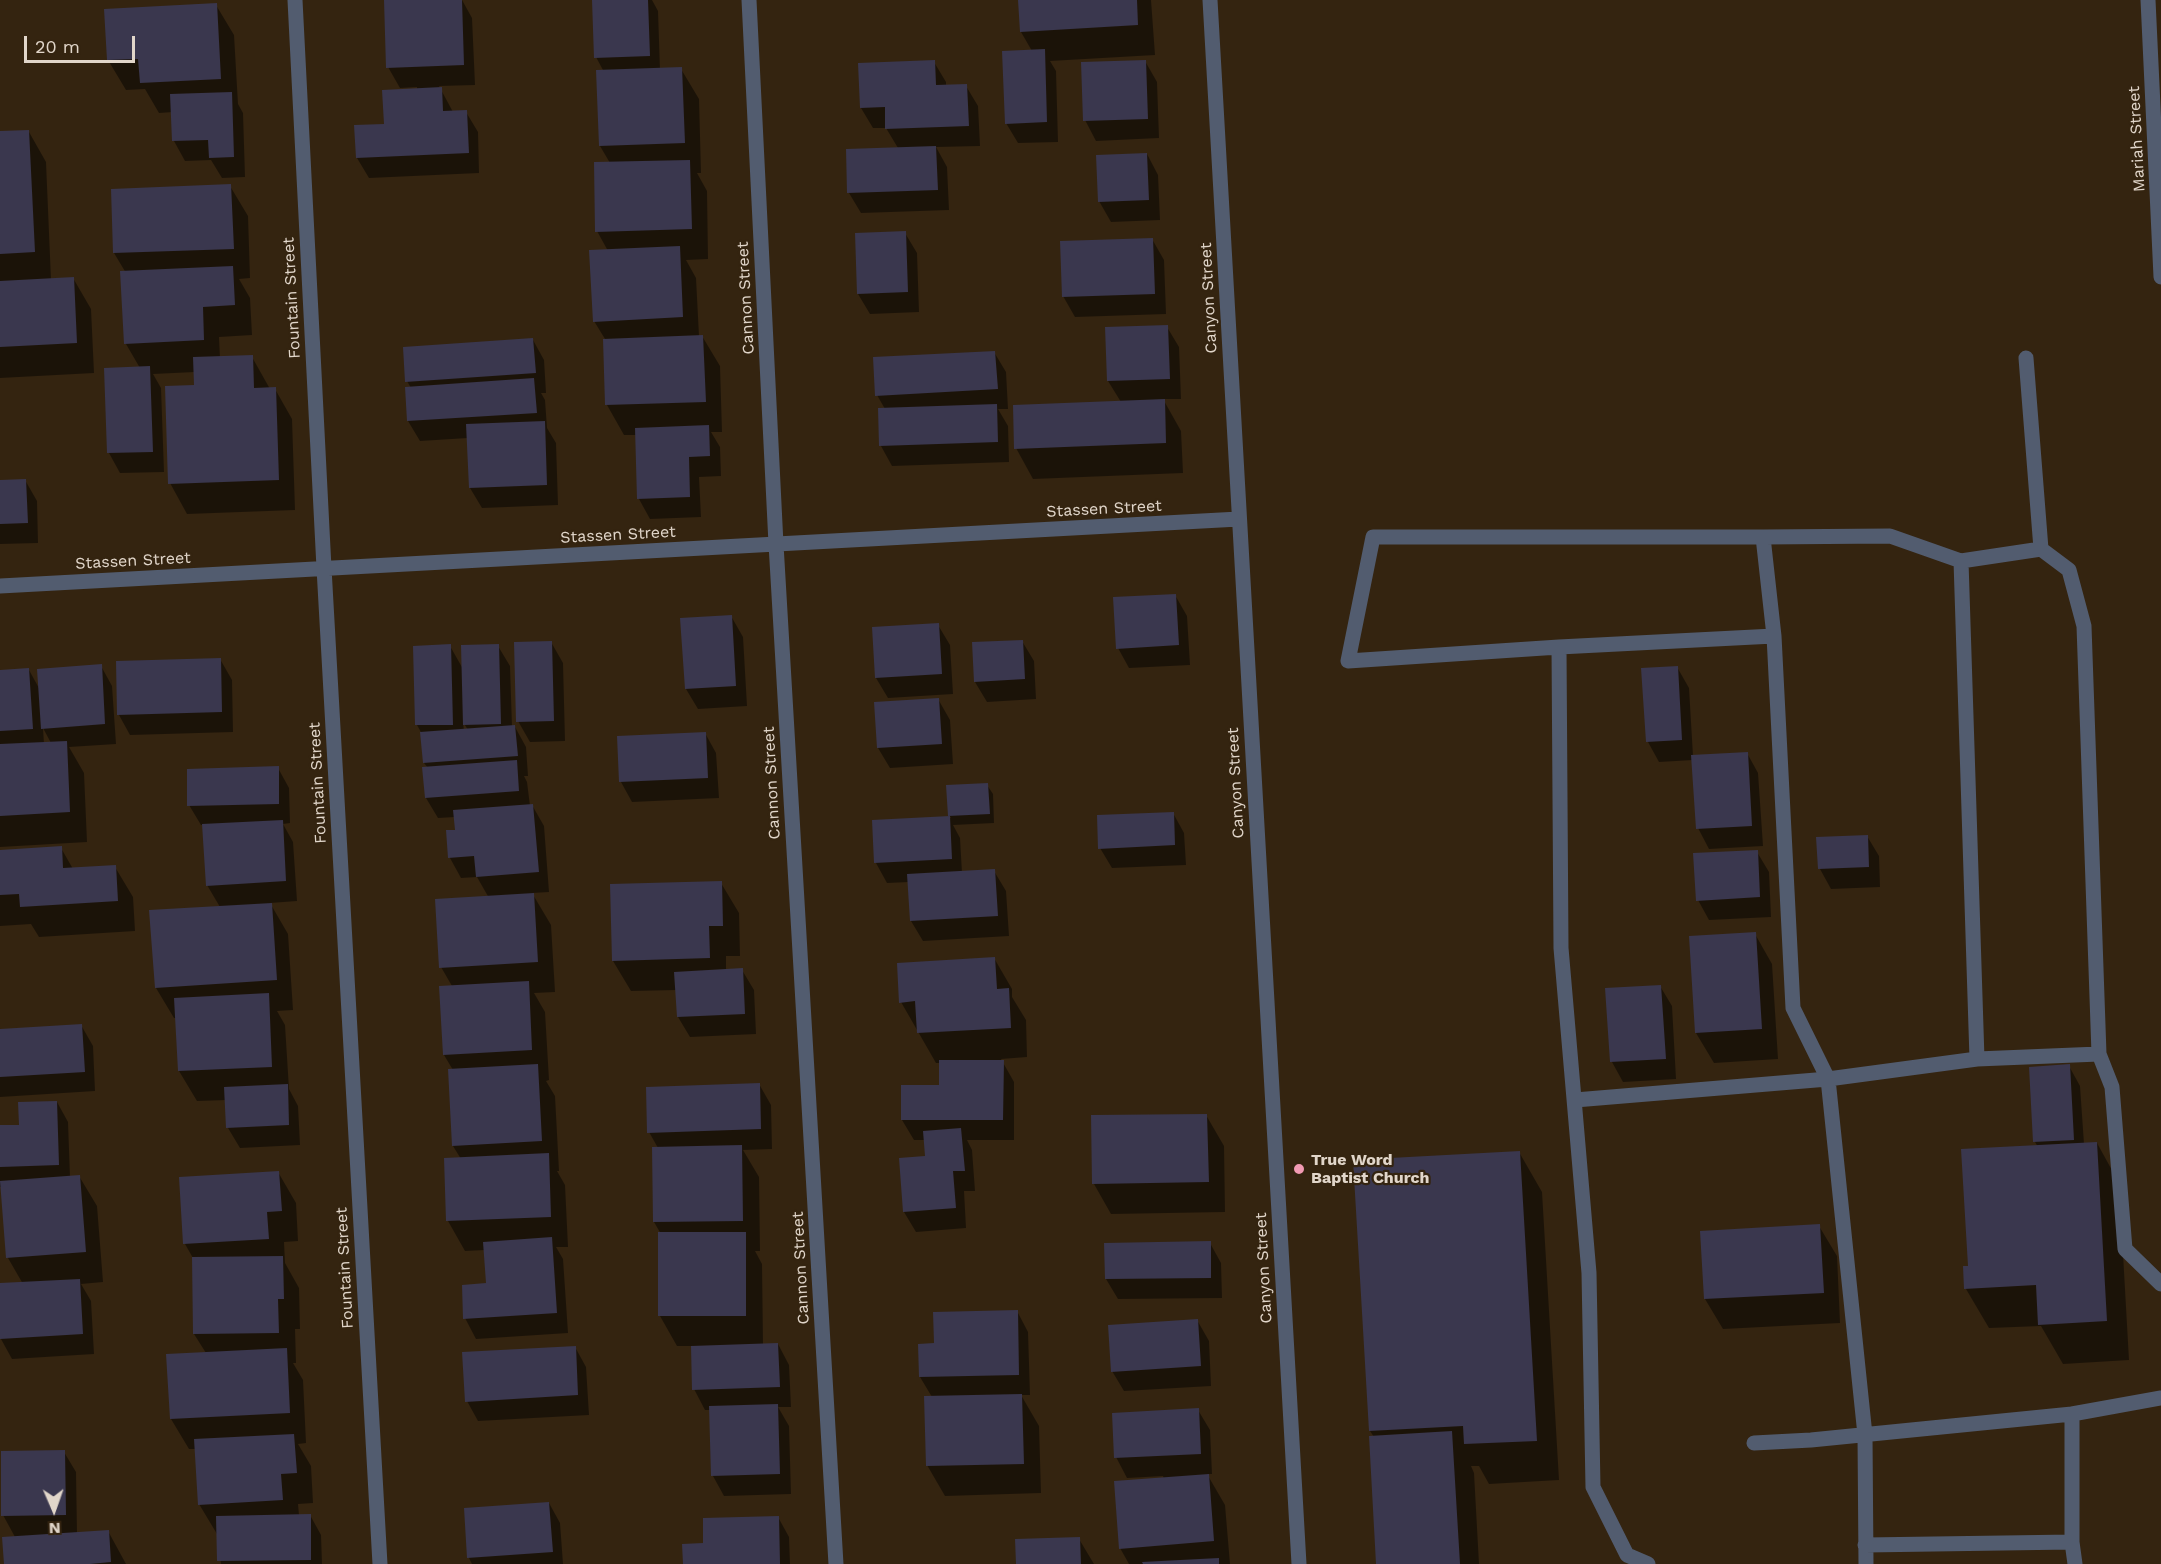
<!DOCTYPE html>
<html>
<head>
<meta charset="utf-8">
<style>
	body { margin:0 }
	#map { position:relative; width:2161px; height:1564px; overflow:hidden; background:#342410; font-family:"Work Sans",sans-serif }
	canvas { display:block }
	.north { position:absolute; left:24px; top:1480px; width:60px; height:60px; -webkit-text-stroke:4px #342410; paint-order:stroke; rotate:178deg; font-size:16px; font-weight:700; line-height:24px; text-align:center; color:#e1d6ca }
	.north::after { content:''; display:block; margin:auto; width:21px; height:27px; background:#e1d6ca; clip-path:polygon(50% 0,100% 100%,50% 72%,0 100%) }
	.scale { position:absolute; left:24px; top:36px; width:111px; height:27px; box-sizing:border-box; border:3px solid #e1d6ca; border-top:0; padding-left:8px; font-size:18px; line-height:21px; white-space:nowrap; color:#e1d6ca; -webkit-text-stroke:4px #342410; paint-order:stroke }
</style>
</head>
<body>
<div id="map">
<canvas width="2161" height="1564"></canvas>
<div class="north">N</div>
<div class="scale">20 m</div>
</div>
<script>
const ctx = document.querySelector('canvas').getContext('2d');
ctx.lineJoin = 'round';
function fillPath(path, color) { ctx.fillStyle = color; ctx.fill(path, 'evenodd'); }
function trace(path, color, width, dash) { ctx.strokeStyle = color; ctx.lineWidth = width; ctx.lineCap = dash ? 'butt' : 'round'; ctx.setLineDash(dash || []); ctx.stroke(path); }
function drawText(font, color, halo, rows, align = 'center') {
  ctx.font = font + ' "Work Sans",sans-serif'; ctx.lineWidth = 4.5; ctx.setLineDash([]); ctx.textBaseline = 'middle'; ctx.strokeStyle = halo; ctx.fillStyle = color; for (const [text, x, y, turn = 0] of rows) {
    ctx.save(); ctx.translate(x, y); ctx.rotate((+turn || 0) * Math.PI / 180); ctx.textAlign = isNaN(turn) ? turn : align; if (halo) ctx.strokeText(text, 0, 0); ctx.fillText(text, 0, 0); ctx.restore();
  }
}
fillPath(new Path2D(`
	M 406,0 L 462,0 L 472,18 L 475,85 L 439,86 L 453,112 L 466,112 L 478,132 L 479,173 L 369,178 L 357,158 L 356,127 L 385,126 L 417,90 L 417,87 L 400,88 L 388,67 Z
	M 594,0 L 652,0 L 658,11 L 660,70 L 681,69 L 699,99 L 701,173 L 697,173 L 707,191 L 708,259 L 686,260 L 696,278 L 699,336 L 702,336 L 720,366 L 722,432 L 711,432 L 720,447 L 721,476 L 699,477 L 701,517 L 650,519 L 639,499 L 636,435 L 624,435 L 607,405 L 605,339 L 594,321 L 608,251 L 597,231 L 610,163 L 600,146 L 604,72 L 596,57 Z
	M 1019,0 L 1151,0 L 1155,55 L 1050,61 L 1056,71 L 1058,142 L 1018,143 L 1006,123 L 1032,51 L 1021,32 Z
	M 216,5 L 234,35 L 238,104 L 243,113 L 245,177 L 222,178 L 211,160 L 185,161 L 174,141 L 173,112 L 159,113 L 145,89 L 126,90 L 108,60 L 106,10 Z
	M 1145,61 L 1157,82 L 1159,138 L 1096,141 L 1085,120 Z
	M 934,62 L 946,82 L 946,87 L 966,86 L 978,106 L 980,146 L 936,147 L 947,167 L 949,210 L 861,213 L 849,193 L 847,150 L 898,148 L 886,128 L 873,128 L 861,108 Z
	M 29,132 L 46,162 L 51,280 L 73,278 L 91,309 L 94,373 L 0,378 L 0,133 Z
	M 1147,154 L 1158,175 L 1160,220 L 1111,222 L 1099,201 Z
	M 230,186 L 248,216 L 250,278 L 239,279 L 250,298 L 252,335 L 219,337 L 220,358 L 252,357 L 270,389 L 275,389 L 292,419 L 295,510 L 187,514 L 170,483 L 195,386 L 195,372 L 153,374 L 161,388 L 164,472 L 120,473 L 109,453 L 106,369 L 140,368 L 126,344 L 126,273 L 114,253 Z
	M 905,233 L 917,253 L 919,312 L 870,314 L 858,294 Z
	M 1152,239 L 1164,260 L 1166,314 L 1075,317 L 1063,296 Z
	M 1167,327 L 1179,347 L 1181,399 L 1163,399 L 1181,431 L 1183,473 L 1033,479 L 1016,448 L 1121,402 L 1108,381 Z
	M 533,340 L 544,360 L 546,393 L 541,393 L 545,400 L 547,428 L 556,443 L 558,505 L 482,508 L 470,488 L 468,438 L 420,441 L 408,421 L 406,388 L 411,388 L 407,381 Z
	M 994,352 L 1006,372 L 1008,409 L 998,409 L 1008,426 L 1009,462 L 892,466 L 881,446 L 885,409 L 877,395 Z
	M 25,480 L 37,501 L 38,543 L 0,544 L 0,481 Z
	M 1175,595 L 1187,616 L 1190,665 L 1129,668 L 1118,648 Z
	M 731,616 L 743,637 L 747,706 L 698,709 L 686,689 L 682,619 Z
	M 938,625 L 950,645 L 953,694 L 888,698 L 876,678 Z
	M 1022,641 L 1034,661 L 1036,699 L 987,702 L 975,682 L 973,643 Z
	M 551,642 L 563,663 L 565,741 L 530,742 L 518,721 Z
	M 450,646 L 463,669 L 498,646 L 510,666 L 512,727 L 515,727 L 526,747 L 528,776 L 524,776 L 527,782 L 530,806 L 532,805 L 544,826 L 549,892 L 532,893 L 551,925 L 555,992 L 534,993 L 545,1012 L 549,1080 L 546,1081 L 555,1096 L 559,1171 L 557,1171 L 565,1185 L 568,1247 L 556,1247 L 563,1259 L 568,1333 L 476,1339 L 465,1318 L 487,1285 L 485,1250 L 465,1251 L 448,1221 L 461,1159 L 453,1146 L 453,1070 L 444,1055 L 452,986 L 441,967 L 489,898 L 477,877 L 461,878 L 450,858 L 448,832 L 456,831 L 455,817 L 438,818 L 426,798 L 424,769 L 428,768 L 424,763 L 422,734 L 417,725 ZM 463,722 L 468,730 L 464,731 Z
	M 220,659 L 232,680 L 233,732 L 130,735 L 119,715 L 117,662 Z
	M 101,666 L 112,686 L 116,744 L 69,747 L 84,773 L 87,842 L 0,847 L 0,672 L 29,670 L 40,690 ZM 43,728 L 51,743 L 44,744 Z
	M 1677,667 L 1689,688 L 1693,756 L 1747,753 L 1758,773 L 1763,846 L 1709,849 L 1698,828 L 1693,760 L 1659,762 L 1648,742 Z
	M 938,699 L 950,720 L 953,764 L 890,768 L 878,748 Z
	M 705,733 L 716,753 L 719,798 L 632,802 L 621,782 L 618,737 Z
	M 278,768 L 289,788 L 290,823 L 283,824 L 293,842 L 297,901 L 270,903 L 288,934 L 293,1010 L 277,1011 L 285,1025 L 289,1089 L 298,1106 L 300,1145 L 240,1148 L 228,1128 L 227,1100 L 197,1101 L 179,1071 L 177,1018 L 174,1018 L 156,988 L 220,907 L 207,885 L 204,825 L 201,825 L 189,805 Z
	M 987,785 L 993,794 L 994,823 L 953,825 L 960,838 L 962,873 L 994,871 L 1006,891 L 1009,936 L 923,941 L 911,921 L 909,882 L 887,883 L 876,863 L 874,822 L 951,818 L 949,815 Z
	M 1173,813 L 1184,833 L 1186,865 L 1112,868 L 1100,848 Z
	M 1867,836 L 1879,856 L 1880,887 L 1831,889 L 1820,869 Z
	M 61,848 L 73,869 L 115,867 L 133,897 L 135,931 L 39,937 L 31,924 L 0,926 L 0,852 Z
	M 1757,852 L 1769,872 L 1771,917 L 1709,920 L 1698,900 Z
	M 721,883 L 739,913 L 740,956 L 726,956 L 726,971 L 742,970 L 754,990 L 756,1034 L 690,1037 L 678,1017 L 677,990 L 631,991 L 613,961 Z
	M 1755,934 L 1772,964 L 1778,1059 L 1714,1063 L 1696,1033 Z
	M 994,958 L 1012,989 L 1012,997 L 1026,1020 L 1027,1057 L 1001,1059 L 1014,1082 L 1014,1140 L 967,1140 L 972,1150 L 975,1191 L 964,1191 L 966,1228 L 916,1232 L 904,1212 L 927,1158 L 925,1140 L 914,1140 L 902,1120 L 941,1086 L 940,1063 L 936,1063 L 901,1002 Z
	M 1660,986 L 1672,1006 L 1676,1079 L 1623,1082 L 1612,1062 L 1606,990 Z
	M 81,1025 L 93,1046 L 95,1091 L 0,1097 L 0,1030 Z
	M 2069,1066 L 2080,1086 L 2084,1144 L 2097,1143 L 2119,1183 L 2129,1360 L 2063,1364 L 2041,1326 L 1989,1328 L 1966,1289 L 1970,1268 L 2038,1147 L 2035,1142 Z
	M 759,1084 L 771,1105 L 772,1149 L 743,1150 L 759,1177 L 760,1251 L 755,1251 L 762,1264 L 763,1345 L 778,1344 L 789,1365 L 791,1407 L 778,1407 L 789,1426 L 791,1494 L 724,1496 L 713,1476 L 710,1410 L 705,1410 L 694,1389 L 692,1346 L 677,1346 L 660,1316 L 661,1234 L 654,1222 L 658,1148 L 649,1132 Z
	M 57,1102 L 68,1122 L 70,1177 L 79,1176 L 97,1206 L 103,1282 L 81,1284 L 91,1301 L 94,1354 L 12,1359 L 1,1339 L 0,1285 L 23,1284 L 8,1258 L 2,1187 L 0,1187 L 0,1127 L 21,1126 Z
	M 1206,1115 L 1224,1146 L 1225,1212 L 1111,1214 L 1094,1184 Z
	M 1519,1152 L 1542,1192 L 1559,1480 L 1489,1484 L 1479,1466 L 1471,1466 L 1474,1473 L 1479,1564 L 1378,1564 L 1374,1437 L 1370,1431 Z
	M 278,1172 L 296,1203 L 298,1241 L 284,1242 L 285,1263 L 299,1288 L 300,1329 L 295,1329 L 296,1363 L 293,1363 L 303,1380 L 306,1443 L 298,1444 L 311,1466 L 313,1503 L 298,1504 L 299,1515 L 310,1515 L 321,1535 L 322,1564 L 221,1564 L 217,1534 L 199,1504 L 196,1449 L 189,1449 L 171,1419 L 206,1353 L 194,1334 L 193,1258 L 185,1244 Z
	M 1819,1226 L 1837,1256 L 1840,1323 L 1723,1329 L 1705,1299 L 1702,1232 Z
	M 1210,1243 L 1221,1263 L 1222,1298 L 1118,1299 L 1106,1279 Z
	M 1017,1311 L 1028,1332 L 1030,1395 L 1021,1395 L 1039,1426 L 1041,1493 L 945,1496 L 927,1465 L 932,1397 L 920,1377 Z
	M 1197,1320 L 1209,1341 L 1211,1386 L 1124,1391 L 1112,1371 Z
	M 575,1347 L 586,1367 L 589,1415 L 478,1421 L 467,1401 Z
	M 1198,1410 L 1210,1430 L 1212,1474 L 1207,1474 L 1225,1505 L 1230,1564 L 1129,1564 L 1120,1548 L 1164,1479 L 1163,1476 L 1127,1478 L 1116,1457 Z
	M 64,1452 L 76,1472 L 77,1533 L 108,1531 L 126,1564 L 5,1564 L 15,1537 L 3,1515 Z
	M 549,1503 L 560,1523 L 563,1564 L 472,1564 L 469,1558 L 466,1509 Z
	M 778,1517 L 789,1537 L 790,1564 L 684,1564 L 705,1544 Z
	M 1079,1539 L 1094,1564 L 1018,1564 Z`), '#0007');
fillPath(new Path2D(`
	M 384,0 L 462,0 L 464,65 L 386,68 Z
	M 592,0 L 648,0 L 650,56 L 594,58 Z
	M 1018,0 L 1137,0 L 1138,25 L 1020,32 Z
	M 217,3 L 221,79 L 140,83 L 138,59 L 107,60 L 104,9 Z
	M 1045,49 L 1047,122 L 1005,124 L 1002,51 Z
	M 935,60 L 936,85 L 967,84 L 969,126 L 885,129 L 885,107 L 860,108 L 858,63 Z
	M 1146,60 L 1148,119 L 1083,121 L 1081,62 Z
	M 682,67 L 685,143 L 599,146 L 596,70 Z
	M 442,87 L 443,111 L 467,110 L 469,153 L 356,158 L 354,125 L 384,124 L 382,90 Z
	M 232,92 L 234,157 L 209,158 L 208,140 L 172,141 L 170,94 Z
	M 29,130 L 35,252 L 0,254 L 0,131 Z
	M 936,146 L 938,190 L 847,193 L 846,149 Z
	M 1147,153 L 1149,200 L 1098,202 L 1096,155 Z
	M 690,160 L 692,229 L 595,232 L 594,162 Z
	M 231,184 L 234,249 L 113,253 L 111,189 Z
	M 906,231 L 908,292 L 857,294 L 855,233 Z
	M 1153,238 L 1155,294 L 1062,297 L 1060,241 Z
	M 680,246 L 683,317 L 593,322 L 589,250 Z
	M 233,266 L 235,305 L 203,307 L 204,340 L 124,344 L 120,271 Z
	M 74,277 L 77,343 L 0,347 L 0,281 Z
	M 1168,325 L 1170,379 L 1107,381 L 1105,327 Z
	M 703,335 L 706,402 L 605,405 L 603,339 Z
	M 533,338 L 536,373 L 405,382 L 403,347 Z
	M 995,351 L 998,389 L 875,396 L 873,357 Z
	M 253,355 L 254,388 L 276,387 L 279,480 L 168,484 L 165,386 L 194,385 L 193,357 Z
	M 150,366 L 153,452 L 107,453 L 104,368 Z
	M 534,378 L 537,413 L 407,421 L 405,387 Z
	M 1165,399 L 1166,443 L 1014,449 L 1013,405 Z
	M 997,404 L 998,442 L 879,446 L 878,408 Z
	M 545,421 L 547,485 L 469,488 L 466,424 Z
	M 709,425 L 710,456 L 689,457 L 690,497 L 637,499 L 635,428 Z
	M 26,479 L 28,523 L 0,524 L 0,480 Z
	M 1176,594 L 1179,645 L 1116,649 L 1113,597 Z
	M 732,615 L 736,686 L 685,689 L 680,618 Z
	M 939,623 L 942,674 L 875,678 L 872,627 Z
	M 1023,640 L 1025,679 L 974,682 L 972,642 Z
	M 552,641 L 554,721 L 516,722 L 514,642 Z
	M 451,644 L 453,725 L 415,725 L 413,646 Z
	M 499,644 L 501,724 L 463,725 L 461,645 Z
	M 221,658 L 222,712 L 117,715 L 116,661 Z
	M 102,664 L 105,724 L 41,729 L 37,669 Z
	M 1678,666 L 1682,740 L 1646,742 L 1641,668 Z
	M 29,668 L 33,729 L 0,731 L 0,670 Z
	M 939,698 L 942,744 L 877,748 L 874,702 Z
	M 515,725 L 518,756 L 423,763 L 420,732 Z
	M 706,732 L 708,778 L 619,782 L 617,736 Z
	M 67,741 L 70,812 L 0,816 L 0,744 Z
	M 1748,752 L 1752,826 L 1696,829 L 1691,755 Z
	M 517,760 L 519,791 L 425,798 L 422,767 Z
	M 279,766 L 279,804 L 187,806 L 187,769 Z
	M 988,783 L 990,814 L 948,816 L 946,785 Z
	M 533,804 L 539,872 L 476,877 L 474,856 L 448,858 L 446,830 L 455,830 L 453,810 Z
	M 1174,812 L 1175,845 L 1098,849 L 1097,815 Z
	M 950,816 L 952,859 L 874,863 L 872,820 Z
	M 283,820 L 286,881 L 206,886 L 202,824 Z
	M 1868,835 L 1869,867 L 1818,869 L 1816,837 Z
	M 62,846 L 63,868 L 116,865 L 118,901 L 20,907 L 19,894 L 0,895 L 0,850 Z
	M 1758,850 L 1760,897 L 1696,901 L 1693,853 Z
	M 995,869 L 998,916 L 910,921 L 907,874 Z
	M 722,881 L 723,926 L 709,926 L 710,958 L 612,961 L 610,884 Z
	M 534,893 L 538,962 L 439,968 L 435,899 Z
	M 272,903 L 277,980 L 155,988 L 149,910 Z
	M 1756,932 L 1762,1029 L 1695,1033 L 1689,936 Z
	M 995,957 L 997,989 L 1009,988 L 1011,1028 L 917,1033 L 915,1001 L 899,1003 L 897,963 Z
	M 743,968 L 745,1014 L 677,1017 L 674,972 Z
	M 529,981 L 532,1050 L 443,1055 L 439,986 Z
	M 1661,985 L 1666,1059 L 1610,1062 L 1605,988 Z
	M 269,993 L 272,1067 L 178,1071 L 174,998 Z
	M 82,1024 L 85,1072 L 0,1077 L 0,1029 Z
	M 939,1060 L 1004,1060 L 1003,1120 L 901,1120 L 901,1085 L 939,1085 Z
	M 538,1064 L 542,1141 L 452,1146 L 448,1069 Z
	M 2070,1064 L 2074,1140 L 2033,1142 L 2029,1067 Z
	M 760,1083 L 761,1129 L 647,1133 L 646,1087 Z
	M 288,1084 L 289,1125 L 226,1128 L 224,1087 Z
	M 57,1101 L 59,1165 L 0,1167 L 0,1125 L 19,1125 L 18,1102 Z
	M 1207,1114 L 1209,1182 L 1092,1184 L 1091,1115 Z
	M 961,1128 L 965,1171 L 953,1171 L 956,1208 L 903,1212 L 899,1158 L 925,1156 L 923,1131 Z
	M 2097,1142 L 2107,1321 L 2038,1325 L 2036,1285 L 1964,1289 L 1963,1266 L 1968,1266 L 1961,1149 Z
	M 742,1145 L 743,1221 L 653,1222 L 652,1147 Z
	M 1520,1151 L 1537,1441 L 1464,1444 L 1463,1426 L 1369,1431 L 1353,1160 Z
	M 549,1153 L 551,1217 L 446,1221 L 444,1158 Z
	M 279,1171 L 282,1211 L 267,1212 L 269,1239 L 183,1244 L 179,1177 Z
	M 80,1175 L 86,1252 L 6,1258 L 0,1181 Z
	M 1820,1224 L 1824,1293 L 1704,1299 L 1700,1231 Z
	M 658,1232 L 746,1232 L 746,1316 L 658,1316 Z
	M 552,1237 L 557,1313 L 463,1319 L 462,1285 L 486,1283 L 483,1242 Z
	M 1211,1241 L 1211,1278 L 1105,1279 L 1104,1243 Z
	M 283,1256 L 284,1299 L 278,1299 L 279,1333 L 193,1334 L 192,1257 Z
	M 80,1279 L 83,1334 L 0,1339 L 0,1283 Z
	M 1018,1310 L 1019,1375 L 919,1377 L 918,1344 L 934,1343 L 933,1312 Z
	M 1198,1319 L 1201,1366 L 1111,1372 L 1108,1325 Z
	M 778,1343 L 780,1387 L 692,1390 L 691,1346 Z
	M 576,1346 L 578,1395 L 465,1402 L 462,1352 Z
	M 287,1348 L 290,1413 L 170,1419 L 166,1354 Z
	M 1022,1394 L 1024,1464 L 926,1466 L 924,1396 Z
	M 778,1404 L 780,1474 L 711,1476 L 709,1406 Z
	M 1199,1408 L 1201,1454 L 1114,1458 L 1112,1413 Z
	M 1452,1431 L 1460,1564 L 1376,1564 L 1369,1436 Z
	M 294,1434 L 297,1473 L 281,1474 L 283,1500 L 198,1505 L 194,1439 Z
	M 65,1450 L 66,1515 L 1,1516 L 1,1451 Z
	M 1209,1474 L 1214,1541 L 1119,1549 L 1114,1481 Z
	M 549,1502 L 553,1552 L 467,1558 L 464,1508 Z
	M 311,1514 L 311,1560 L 217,1561 L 216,1516 Z
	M 779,1516 L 780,1564 L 683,1564 L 682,1544 L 703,1543 L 703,1518 Z
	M 109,1530 L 111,1562 L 90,1564 L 4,1564 L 2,1537 Z
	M 1080,1537 L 1081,1564 L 1016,1564 L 1015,1539 Z
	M 1219,1558 L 1219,1564 L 1143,1564 L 1142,1562 Z`), '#3a374e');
trace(new Path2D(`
	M 1763,537 L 1373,537 L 1348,661 L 1559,647 L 1774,636
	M 2041,549 L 2069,570 L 2084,626 L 2099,1054 L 2112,1087 L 2125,1249 L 2161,1284
	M 1559,647 L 1561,948 L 1589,1273 L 1593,1487 L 1627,1555 L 1648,1564
	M 1977,1059 L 1961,561 L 2041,549 L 2026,358
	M 1575,1100 L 1828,1079 L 1977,1059 L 2099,1054
	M 1754,1443 L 1811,1440 L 2072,1414
	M 1865,1545 L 2072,1542
	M 1866,1564 L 1865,1435 L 1828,1079 L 1793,1008 L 1774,636 L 1763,537 L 1890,536 L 1961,561
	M 2075,1564 L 2072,1542 L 2072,1414 L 2161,1398`), '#525c6f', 15);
trace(new Path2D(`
	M 295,0 L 324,568 L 380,1564
	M 749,0 L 776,544 L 836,1564
	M 1210,0 L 1299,1564
	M 2148,0 L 2161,277
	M 0,586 L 1239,519`), '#525c6f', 15);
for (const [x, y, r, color] of [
	[1299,1169,6,"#f19ab3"]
]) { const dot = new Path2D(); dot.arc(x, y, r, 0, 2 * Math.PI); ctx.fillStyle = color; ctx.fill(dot); trace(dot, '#342410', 2); }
drawText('16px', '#e1d6ca', '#342410', [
	["Mariah Street",2137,139,-93],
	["Fountain Street",292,298,-93],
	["Cannon Street",746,298,-93],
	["Canyon Street",1209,298,-93],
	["Stassen Street",1104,509,-3],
	["Stassen Street",618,535,-3],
	["Stassen Street",133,561,-3],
	["Fountain Street",318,783,-93],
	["Cannon Street",772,783,-93],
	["Canyon Street",1236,783,-93],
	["Fountain Street",345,1268,-93],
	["Cannon Street",801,1268,-93],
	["Canyon Street",1264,1268,-93]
]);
drawText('bold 16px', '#e1d6ca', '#342410', [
	["True Word",1311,1160],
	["Baptist Church",1311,1178]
], 'left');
</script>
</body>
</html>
